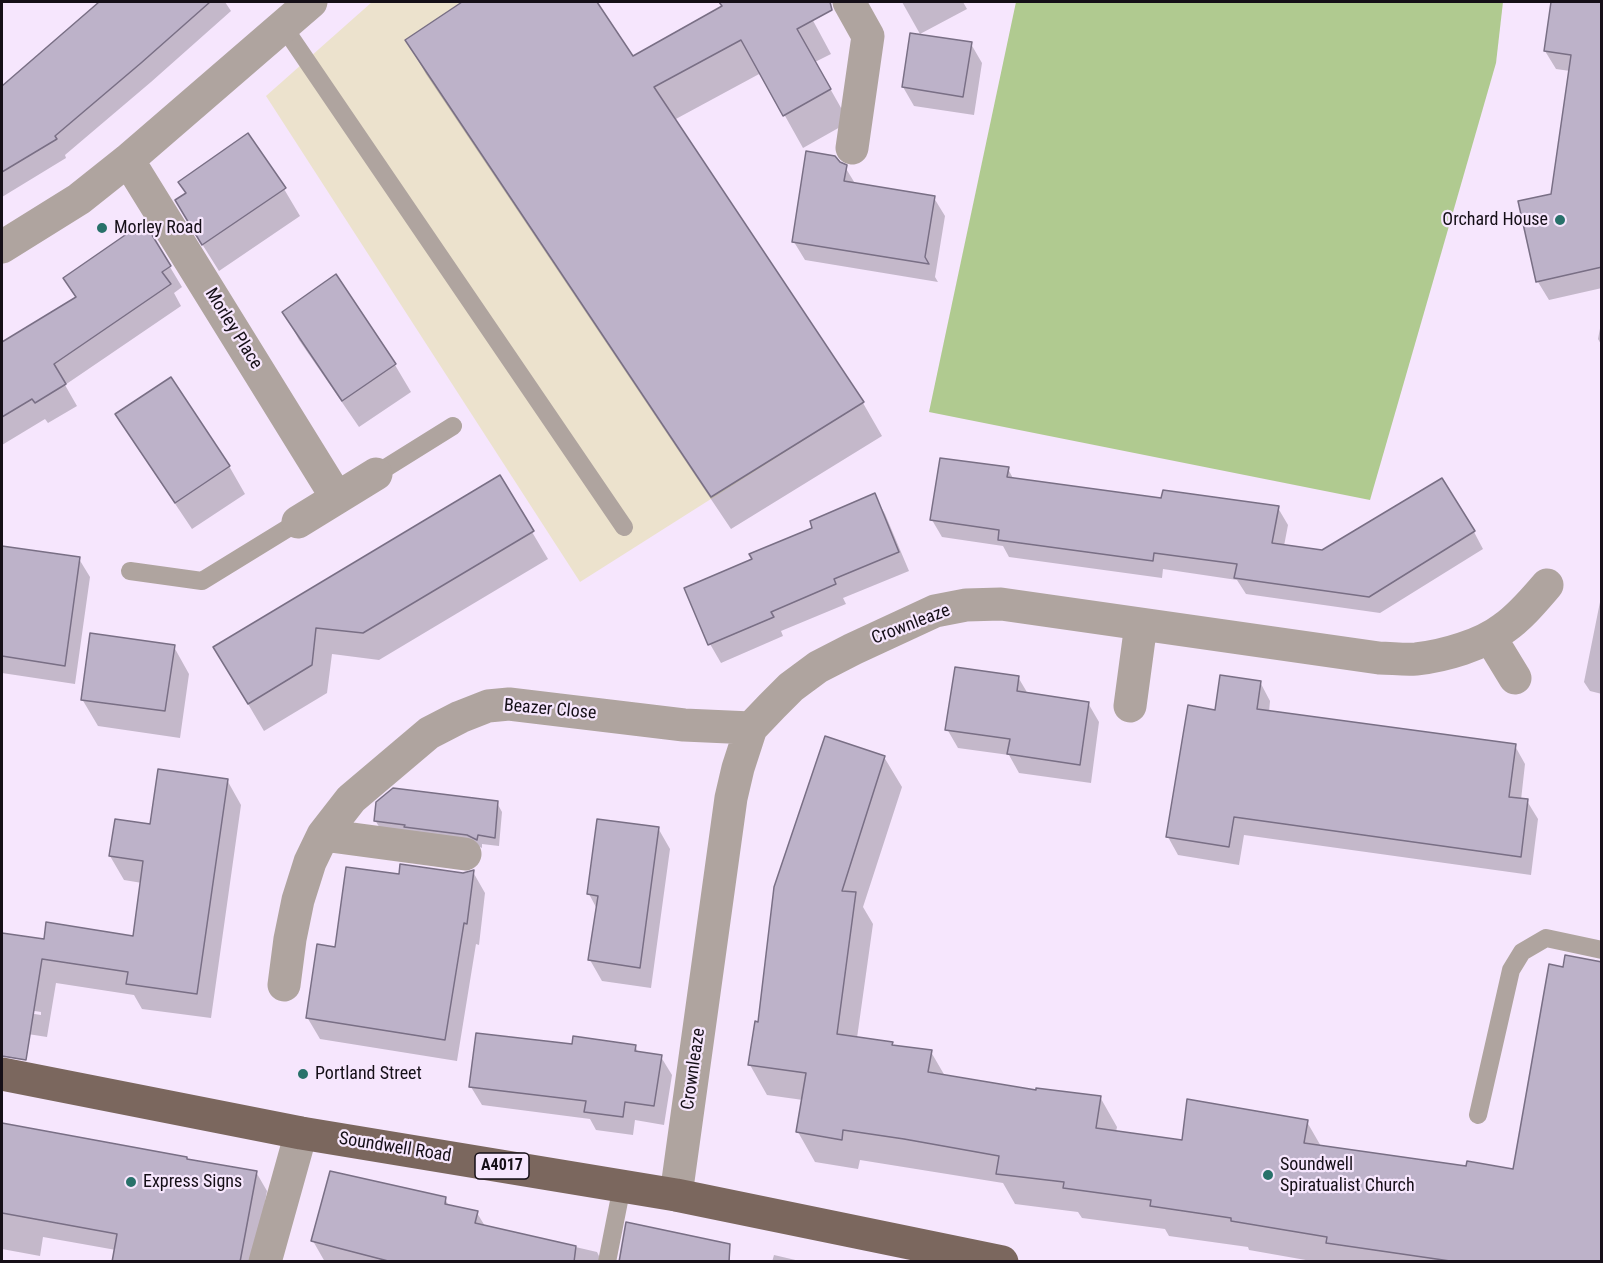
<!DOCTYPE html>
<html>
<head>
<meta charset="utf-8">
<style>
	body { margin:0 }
	#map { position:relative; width:1603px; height:1263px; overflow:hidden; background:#f6e6fd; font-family:"Roboto Condensed",sans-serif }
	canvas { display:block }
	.frame { position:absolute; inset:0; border:3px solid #150f17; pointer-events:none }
</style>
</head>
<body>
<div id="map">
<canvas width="1603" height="1263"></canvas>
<div class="frame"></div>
</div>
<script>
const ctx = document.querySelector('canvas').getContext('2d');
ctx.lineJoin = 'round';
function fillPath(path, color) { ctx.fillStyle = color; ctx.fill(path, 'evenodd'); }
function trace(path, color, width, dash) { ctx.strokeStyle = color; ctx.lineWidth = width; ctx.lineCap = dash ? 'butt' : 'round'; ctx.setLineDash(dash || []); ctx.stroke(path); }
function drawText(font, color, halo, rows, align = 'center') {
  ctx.font = font + ' "Roboto Condensed",sans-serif'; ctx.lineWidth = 4.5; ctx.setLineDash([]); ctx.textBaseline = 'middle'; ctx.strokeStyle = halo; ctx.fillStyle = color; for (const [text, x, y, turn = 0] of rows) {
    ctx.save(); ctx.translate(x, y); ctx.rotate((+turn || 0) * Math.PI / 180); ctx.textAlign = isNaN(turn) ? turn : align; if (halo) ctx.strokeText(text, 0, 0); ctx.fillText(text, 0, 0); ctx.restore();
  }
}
fillPath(new Path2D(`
	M 372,2 L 597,2 L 864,402 L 580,582 L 266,96 Z`), '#ece2cd');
fillPath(new Path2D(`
	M 1016,2 L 1503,2 L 1496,63 L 1370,500 L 929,412 Z`), '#b0ca90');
fillPath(new Path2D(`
	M 101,2 L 225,2 L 231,11 L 151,82 L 65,155 L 66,158 L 2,197 L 2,87 L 40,64 L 36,58 Z
	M 465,2 L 595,2 L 633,58 L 734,2 L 803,2 L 831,54 L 815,62 L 849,122 L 803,148 L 761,73 L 674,120 L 863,403 L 882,436 L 731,529 L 426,74 L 407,41 Z
	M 902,2 L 963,2 L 967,9 L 920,34 Z
	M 1553,2 L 1602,2 L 1602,288 L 1549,300 L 1538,282 L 1520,202 L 1552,196 L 1570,71 L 1556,69 L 1545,51 Z
	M 971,44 L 982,63 L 974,115 L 914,106 L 903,87 Z
	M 839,164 L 845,167 L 856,185 L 934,198 L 945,216 L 935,277 L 938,282 L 805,260 L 794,242 Z
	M 284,189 L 300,216 L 219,271 L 192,228 Z
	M 170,267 L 182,287 L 174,293 L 181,306 L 65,385 L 77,406 L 48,423 L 45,419 L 2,445 L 2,344 L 76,298 L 65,279 Z
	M 284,312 L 395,365 L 411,392 L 359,427 L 299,340 Z
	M 1602,318 L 1602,346 L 1598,339 Z
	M 117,414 L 229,466 L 245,494 L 192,529 L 133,441 Z
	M 1008,469 L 1014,480 L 1163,500 L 1278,508 L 1288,525 L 1284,546 L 1322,552 L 1474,532 L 1483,549 L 1380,613 L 1246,594 L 1237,580 L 1163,569 L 1162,578 L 1009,557 L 1003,546 L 942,537 L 932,520 Z
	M 874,495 L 885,514 L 909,571 L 843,598 L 846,604 L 781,631 L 783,636 L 721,663 L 710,644 L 686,589 L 754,560 Z
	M 532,532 L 548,559 L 379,660 L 332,654 L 327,693 L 264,731 L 215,648 Z
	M 2,548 L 79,559 L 90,577 L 75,684 L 2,673 Z
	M 1602,592 L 1602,694 L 1590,691 L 1584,682 Z
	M 174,647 L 189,674 L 180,738 L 98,726 L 82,699 Z
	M 1018,677 L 1028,694 L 1088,703 L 1099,722 L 1091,783 L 1019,773 L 1009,755 L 958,748 L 947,729 Z
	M 1260,682 L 1270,701 L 1269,712 L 1515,746 L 1525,764 L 1521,800 L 1527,801 L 1538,819 L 1531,875 L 1244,835 L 1239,865 L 1178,855 L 1168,837 L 1217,711 Z
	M 884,757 L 902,787 L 863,907 L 873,924 L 857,1038 L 892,1043 L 894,1047 L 931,1052 L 945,1076 L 1037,1091 L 1100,1097 L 1117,1127 L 1116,1132 L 1184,1142 L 1307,1122 L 1322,1148 L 1602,1262 L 1317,1262 L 1249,1250 L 1248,1247 L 1169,1236 L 1165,1229 L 1082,1218 L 1078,1212 L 1015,1204 L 1003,1183 L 860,1160 L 858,1169 L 815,1162 L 798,1132 L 803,1100 L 767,1095 L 750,1065 L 759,1024 Z
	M 227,780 L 241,805 L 211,1018 L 142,1009 L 134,995 L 56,983 L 47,1037 L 2,1030 L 2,1009 L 41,1015 L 41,1012 L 2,1006 L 2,934 L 45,941 L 134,938 L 142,883 L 124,880 L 110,856 L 152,826 Z
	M 497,803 L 502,812 L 499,846 L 482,844 L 482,848 L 474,844 L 381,830 L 375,820 Z
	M 658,828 L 670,849 L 651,988 L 602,981 L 590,960 L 597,909 L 589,894 Z
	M 473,872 L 485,893 L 479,945 L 476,944 L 457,1061 L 320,1039 L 307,1017 L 336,949 L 400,876 L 463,874 Z
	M 573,1046 L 635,1046 L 639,1054 L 661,1057 L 672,1075 L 664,1125 L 635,1120 L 633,1135 L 596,1130 L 590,1119 L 482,1105 L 471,1087 Z
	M 2,1124 L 186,1158 L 188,1161 L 256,1172 L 267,1191 L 254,1262 L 114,1262 L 116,1250 L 43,1237 L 40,1256 L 2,1249 Z
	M 445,1199 L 449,1206 L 477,1213 L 485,1226 L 597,1252 L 602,1262 L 325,1262 L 313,1241 Z
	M 774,1255 L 804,1262 L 772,1262 Z`), '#0003');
const building = new Path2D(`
	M 99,2 L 210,2 L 141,63 L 55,136 L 57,139 L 2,172 L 2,86 Z
	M 462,2 L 597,2 L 633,56 L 722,6 L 719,2 L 830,2 L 832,10 L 797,29 L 831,89 L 783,116 L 741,40 L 654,87 L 864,402 L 711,497 L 405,40 Z
	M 1551,2 L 1602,2 L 1602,267 L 1536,282 L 1518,201 L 1551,194 L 1571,55 L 1544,51 Z
	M 910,33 L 972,42 L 963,97 L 902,87 Z
	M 248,133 L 286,188 L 202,245 L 175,200 L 186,193 L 178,182 Z
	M 806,151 L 835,156 L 840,162 L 847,165 L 844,181 L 935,196 L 925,257 L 929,264 L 792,242 Z
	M 144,222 L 171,266 L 162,272 L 171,284 L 54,364 L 66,384 L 35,403 L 32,399 L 2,417 L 2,342 L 76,297 L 63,278 Z
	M 336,274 L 396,364 L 342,401 L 282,312 Z
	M 171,377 L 230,466 L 175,503 L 115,414 Z
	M 940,458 L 1009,467 L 1007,477 L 1161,498 L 1163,490 L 1279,506 L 1272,543 L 1322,550 L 1442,478 L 1475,531 L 1369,597 L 1234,578 L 1237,564 L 1154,553 L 1153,561 L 998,540 L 999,530 L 930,520 Z
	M 500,475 L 534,531 L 363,633 L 316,628 L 312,665 L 248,704 L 213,647 Z
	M 875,493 L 899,552 L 834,579 L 836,584 L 771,612 L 774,617 L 708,645 L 684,588 L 752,559 L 749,554 L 812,528 L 810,521 Z
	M 2,546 L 80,557 L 65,666 L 2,656 Z
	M 90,633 L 175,645 L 165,711 L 81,700 Z
	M 955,667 L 1019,676 L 1017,691 L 1089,702 L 1080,765 L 1007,754 L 1010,739 L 945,730 Z
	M 1220,675 L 1261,681 L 1257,709 L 1516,744 L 1509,797 L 1528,799 L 1521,857 L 1234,817 L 1229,847 L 1166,837 L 1188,705 L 1215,710 Z
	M 825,736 L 885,756 L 842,891 L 856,892 L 837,1034 L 893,1042 L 892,1045 L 932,1050 L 928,1072 L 1036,1090 L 1036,1088 L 1101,1096 L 1096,1128 L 1182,1140 L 1187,1099 L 1308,1120 L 1304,1143 L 1466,1166 L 1467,1161 L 1513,1169 L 1549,964 L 1563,967 L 1565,955 L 1602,962 L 1602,1262 L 1457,1262 L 1326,1243 L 1327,1237 L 1231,1221 L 1231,1218 L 1150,1206 L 1151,1200 L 1063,1188 L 1064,1182 L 996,1174 L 999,1156 L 904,1139 L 843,1130 L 842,1140 L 796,1132 L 806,1073 L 748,1065 L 755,1021 L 758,1022 L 774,887 Z
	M 158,769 L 228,779 L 197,994 L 126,984 L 128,972 L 42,959 L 26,1060 L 2,1056 L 2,933 L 44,939 L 46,922 L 133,936 L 143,861 L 109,856 L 115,819 L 150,824 Z
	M 393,788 L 498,801 L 495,838 L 478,835 L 477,840 L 467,835 L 404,827 L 405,825 L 374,821 L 376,802 Z
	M 597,819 L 659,827 L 640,968 L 588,960 L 598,896 L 587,894 Z
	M 400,864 L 463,873 L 474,870 L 467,924 L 464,923 L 445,1040 L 306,1018 L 317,944 L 335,947 L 346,867 L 399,874 Z
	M 476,1033 L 572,1044 L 573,1036 L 636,1045 L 635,1051 L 662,1055 L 654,1106 L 625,1102 L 623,1117 L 584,1112 L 586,1101 L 469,1087 Z
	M 2,1123 L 187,1157 L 187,1159 L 257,1171 L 240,1262 L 112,1262 L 117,1234 L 2,1213 Z
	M 330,1171 L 446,1197 L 445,1204 L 478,1211 L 475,1223 L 576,1246 L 574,1262 L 392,1262 L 311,1241 Z
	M 626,1222 L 730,1244 L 729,1262 L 619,1262 Z`);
fillPath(building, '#bdb2c9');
trace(building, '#796f85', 1.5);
trace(new Path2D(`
	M 283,26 L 624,527
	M 376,474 L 453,426
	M 130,571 L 202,581 L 298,522
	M 1478,1115 L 1511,970 L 1522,952 L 1546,938 L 1602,950
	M 607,1262 L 622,1186`), '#afa49f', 18);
trace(new Path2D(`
	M 849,2 L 868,36 L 852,148
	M 128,160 L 337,498
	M 2,247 L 79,199 L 128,160 L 311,2
	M 298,522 L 376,474
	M 1490,637 L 1515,678
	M 1130,706 L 1141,624
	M 323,835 L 465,854
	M 284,985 L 290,939 L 298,900 L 310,862 L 323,835 L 351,799 L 429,733 L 460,717 L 488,706 L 509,704 L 684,725 L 751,728
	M 676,1195 L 731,798 L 738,768 L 751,728 L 772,706 L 791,687 L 818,667 L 853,649 L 935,611 L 966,605 L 1001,604 L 1379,658 C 1391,658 1404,660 1416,659 C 1444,656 1482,645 1504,628 C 1521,616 1534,600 1547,585
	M 265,1262 L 301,1133`), '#afa49f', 33);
trace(new Path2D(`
	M 2,1074 L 301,1133 L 676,1195 L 1002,1262`), '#7b675e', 33);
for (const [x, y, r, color] of [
	[1560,220,6,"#28716a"],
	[102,228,6,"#28716a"],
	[303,1074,6,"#28716a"],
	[1268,1175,6,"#28716a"],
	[131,1182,6,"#28716a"]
]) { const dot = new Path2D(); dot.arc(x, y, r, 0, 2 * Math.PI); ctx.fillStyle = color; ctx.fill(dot); trace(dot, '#f6e6fd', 2); }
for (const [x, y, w] of [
	[502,1166,54]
]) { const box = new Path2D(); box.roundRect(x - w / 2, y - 13, w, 26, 4.5); ctx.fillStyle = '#f6e6fd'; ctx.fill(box); trace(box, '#150f17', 1.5); }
drawText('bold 16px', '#150f17', null, [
	["A4017",502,1166]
]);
drawText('18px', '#150f17', '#f6e6fd', [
	["Orchard House",1548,220,"right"],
	["Morley Road",114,228],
	["Portland Street",315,1074],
	["Soundwell",1280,1165],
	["Spiratualist Church",1280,1186],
	["Express Signs",143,1182]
], 'left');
drawText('18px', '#150f17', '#f6e6fd', [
	["Morley Place",233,329,58],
	["Crownleaze",911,625,-21],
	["Beazer Close",550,710,5],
	["Crownleaze",694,1069,-82],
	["Soundwell Road",395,1148,9]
]);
</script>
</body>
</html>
